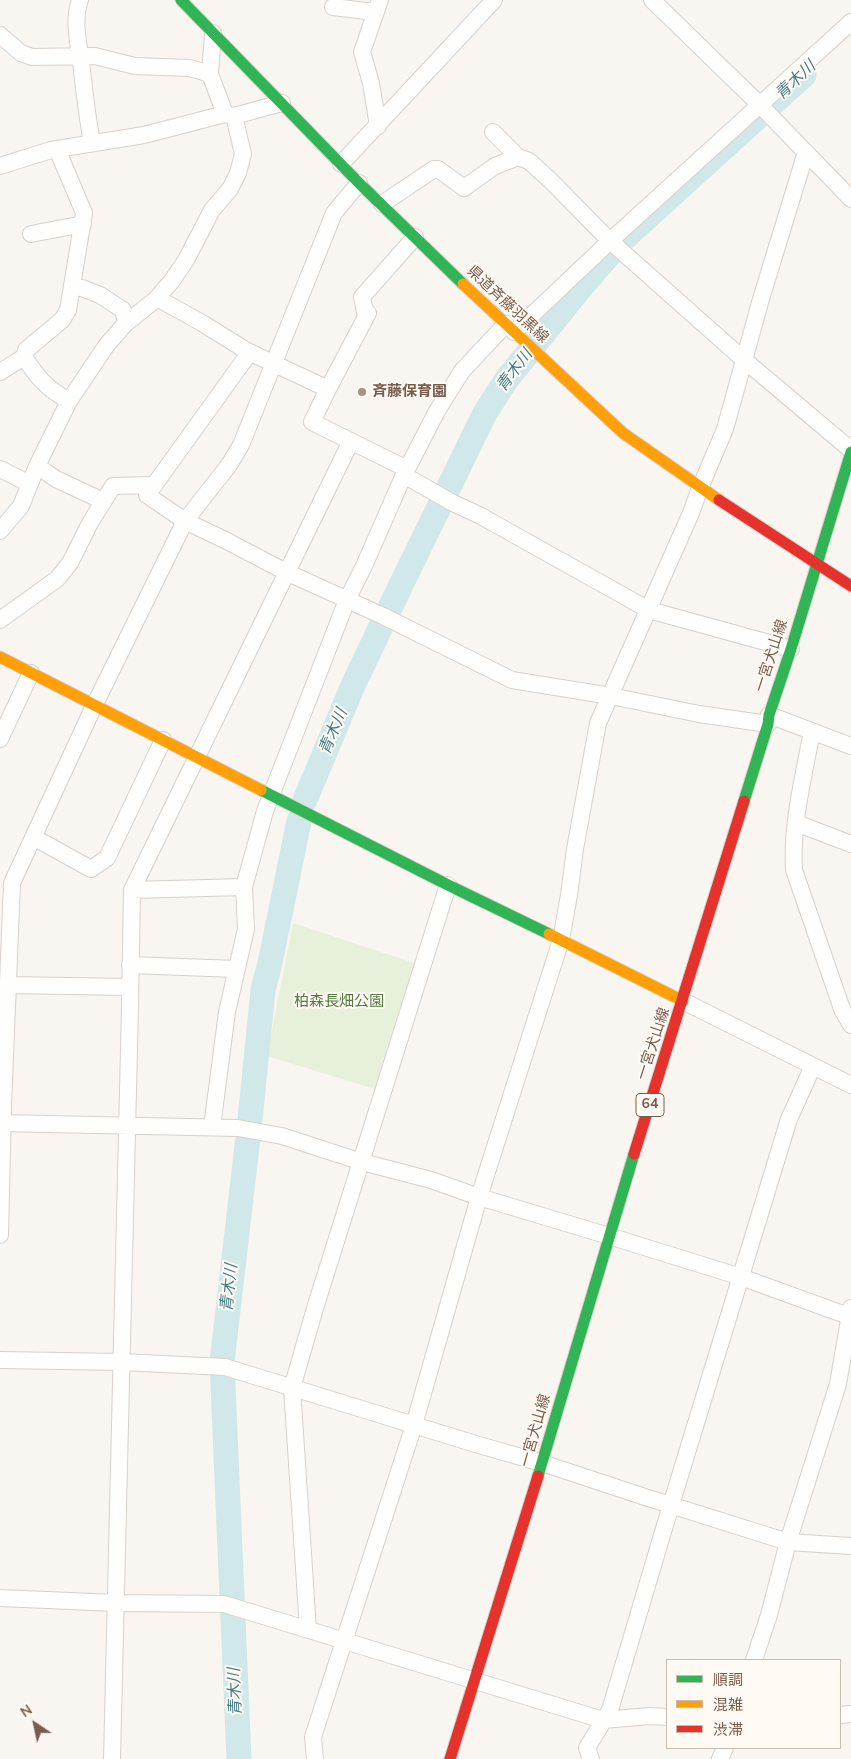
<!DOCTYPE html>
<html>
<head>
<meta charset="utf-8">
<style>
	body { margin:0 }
	#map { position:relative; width:851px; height:1759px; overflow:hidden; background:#f9f5f0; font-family:"Nunito Sans","Noto Sans JP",sans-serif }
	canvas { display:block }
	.legend { position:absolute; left:666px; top:1659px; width:175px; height:90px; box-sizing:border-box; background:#fffaf3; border:1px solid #cabbb1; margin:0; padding:6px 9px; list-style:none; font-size:15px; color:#7a5c4d }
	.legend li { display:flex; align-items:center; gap:10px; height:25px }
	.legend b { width:25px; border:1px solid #cabbb1 }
	.north { position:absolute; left:10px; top:1699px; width:50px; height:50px; -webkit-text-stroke:4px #fffaf3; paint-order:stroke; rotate:326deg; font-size:14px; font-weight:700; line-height:20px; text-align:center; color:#7a5c4d }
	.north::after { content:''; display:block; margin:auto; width:18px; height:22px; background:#7a5c4d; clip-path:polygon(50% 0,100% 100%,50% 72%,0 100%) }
</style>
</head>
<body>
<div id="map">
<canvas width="851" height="1759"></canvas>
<ul class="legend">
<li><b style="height:6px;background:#30b455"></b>順調</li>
<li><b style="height:6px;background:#ff9f0a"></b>混雑</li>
<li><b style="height:6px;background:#e5322d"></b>渋滞</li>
</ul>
<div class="north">N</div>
</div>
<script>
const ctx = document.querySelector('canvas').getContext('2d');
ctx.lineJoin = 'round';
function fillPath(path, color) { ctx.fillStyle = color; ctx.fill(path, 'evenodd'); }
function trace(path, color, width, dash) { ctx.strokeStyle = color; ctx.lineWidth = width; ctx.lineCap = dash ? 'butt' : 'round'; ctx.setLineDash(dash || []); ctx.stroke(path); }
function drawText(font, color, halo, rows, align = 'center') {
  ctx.font = font + ' "Nunito Sans","Noto Sans JP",sans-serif'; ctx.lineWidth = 4; ctx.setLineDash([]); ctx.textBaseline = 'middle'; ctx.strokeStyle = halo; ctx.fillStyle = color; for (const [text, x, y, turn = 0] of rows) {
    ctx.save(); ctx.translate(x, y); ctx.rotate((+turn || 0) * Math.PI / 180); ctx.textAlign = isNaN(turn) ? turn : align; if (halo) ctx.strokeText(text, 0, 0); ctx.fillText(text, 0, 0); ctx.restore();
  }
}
fillPath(new Path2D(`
	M 293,923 L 414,963 L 375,1089 L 267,1056 Z`), '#e7f0db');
trace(new Path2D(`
	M 305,800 L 354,683 L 400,587 L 485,413 L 507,379 L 582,286 L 620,242 L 804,75
	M 239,1759 L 222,1362 L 250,1120 L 263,990 L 270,963 L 299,821`), '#d0e8ea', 25);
const street = new Path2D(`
	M 80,0 C 73,19 78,42 81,62 C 84,89 87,116 92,143
	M 652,0 L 759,104 L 851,199
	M 333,7 L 375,12
	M 213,33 L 210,74 L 225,114
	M 0,35 L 21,53 L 32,57 L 95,56 L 135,66 L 190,68 L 210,74
	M 378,126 L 371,83 L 362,52 L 380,0
	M 493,132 L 518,157 L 529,161 L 550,180 L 610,241 L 743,359 L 851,450
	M 341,164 L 494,0
	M 0,166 L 51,150 L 144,135 L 225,114 L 234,116 L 282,103
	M 382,204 L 434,169 L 438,169 L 464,188 L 495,166 L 518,157
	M 31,234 L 83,224
	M 73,287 L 82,288 L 100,295 L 123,310 L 126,323
	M 157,298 L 202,323 L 247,351 L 328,389 L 312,422 L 407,469 L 403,477 L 409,478 L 453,503 L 479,515 L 649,610 L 791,649
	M 514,332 L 610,241 L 851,22
	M 250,352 L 147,495 L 185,521 L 225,540 L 286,572 L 383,616 L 512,680 L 611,696 L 699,714 L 768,724
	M 24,357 C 38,378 46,388 69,401
	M 0,372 L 24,357 L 26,350 L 62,320 L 68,310 L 84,213 L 57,149
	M 328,389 L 368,313 L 365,312 L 362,297 L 415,237
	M 37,466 L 56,479 L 103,501
	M 0,469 L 30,484
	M 407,469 L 437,411 L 462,371 L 506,324
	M 0,531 L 21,506 L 37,466 L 69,401 L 106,346 L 125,324 L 155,300 L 171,282 L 186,260 L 212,210 L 230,189 L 238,173 L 243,154 L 234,116
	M 0,620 L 57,579 L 70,563 L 90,523 L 113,486 L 153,485
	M 769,715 L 851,746
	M 812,731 C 804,775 791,825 794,870 L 842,1009 L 851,1025
	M 0,739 L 31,673
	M 796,823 L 851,844
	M 33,837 L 91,869 L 107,858 L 163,740
	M 132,890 L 244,887
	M 130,965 L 237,969
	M 7,985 L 130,987
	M 683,1001 L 851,1085
	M 0,1123 L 238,1128 L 282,1136 L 362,1162 L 431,1180 L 479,1197 L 609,1236 L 741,1277 L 851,1317
	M 212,1127 L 227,1012 L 246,929 L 244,887 L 265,811 L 347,600 L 364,566 L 403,477
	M 0,1235 L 3,1106 L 12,883 L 94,706 L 185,521 L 229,465 L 241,445 L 334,213 L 359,183
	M 0,1360 L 121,1362 L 225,1367 L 479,1445 L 542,1463 L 645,1497 L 788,1542 L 851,1546
	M 0,1598 L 116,1603 L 224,1604 L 603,1720 L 650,1716 L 667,1717
	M 308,1629 L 292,1388 L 316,1305 L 448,885
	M 754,1660 L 769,1615 L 788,1542 L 838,1384 L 851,1308
	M 840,1715 L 851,1714
	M 112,1759 L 130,1007 L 132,890 L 351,441
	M 315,1759 L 313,1737 L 414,1425 L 479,1197 L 561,940 L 569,895 L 575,849 L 598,723 L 691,513 L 700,488 L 725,429 L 761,299 L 806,152
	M 591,1759 L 587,1748 L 610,1710 L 671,1505 L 789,1119 L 813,1066
	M 720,1759 L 725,1748`);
const fast = new Path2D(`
	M 181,0 L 359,183 L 463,284
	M 261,790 L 448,885 L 549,934
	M 744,801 L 768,724 L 769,715 L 791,649 L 851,452
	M 538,1476 L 634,1154`);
const slow = new Path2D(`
	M 463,284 L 623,433 L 719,500
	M 0,657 L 261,790
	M 549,934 L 683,1001`);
const jam = new Path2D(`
	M 719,500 L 851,586
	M 634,1154 L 744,801
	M 450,1759 L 538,1476`);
trace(street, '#d7d1cb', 18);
trace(fast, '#d9d2cb', 13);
trace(slow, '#d9d2cb', 13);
trace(jam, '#d9d2cb', 13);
trace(street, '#fefefd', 16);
trace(fast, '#30b455', 11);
trace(slow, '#ff9f0a', 11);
trace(jam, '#e5322d', 11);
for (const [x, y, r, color] of [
	[362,392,5,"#a69286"]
]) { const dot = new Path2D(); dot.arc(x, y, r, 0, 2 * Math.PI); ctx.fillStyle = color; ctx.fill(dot); trace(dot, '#fffaf3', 2); }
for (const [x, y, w] of [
	[650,1105,28]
]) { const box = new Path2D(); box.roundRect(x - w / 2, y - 11.5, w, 23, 4); ctx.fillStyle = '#fffaf3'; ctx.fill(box); trace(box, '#7a5c4d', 1); }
drawText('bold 14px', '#7a5c4d', null, [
	["64",650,1105]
]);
drawText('15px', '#7a5c4d', '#fffaf3', [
	["県道斉藤羽黒線",507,305,43],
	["一宮犬山線",772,656,-72],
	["一宮犬山線",654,1044,-72],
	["一宮犬山線",536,1431,-74]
]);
drawText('bold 15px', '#7a5c4d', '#fffaf3', [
	["斉藤保育園",372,392]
], 'left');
drawText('15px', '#537a41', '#fffaf3', [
	["柏森長畑公園",339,1002]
]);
drawText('italic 16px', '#437c86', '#fffaf3', [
	["青木川",796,81,-43],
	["青木川",515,371,-53],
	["青木川",334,732,-67],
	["青木川",230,1288,-84],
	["青木川",236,1692,-92]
]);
</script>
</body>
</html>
